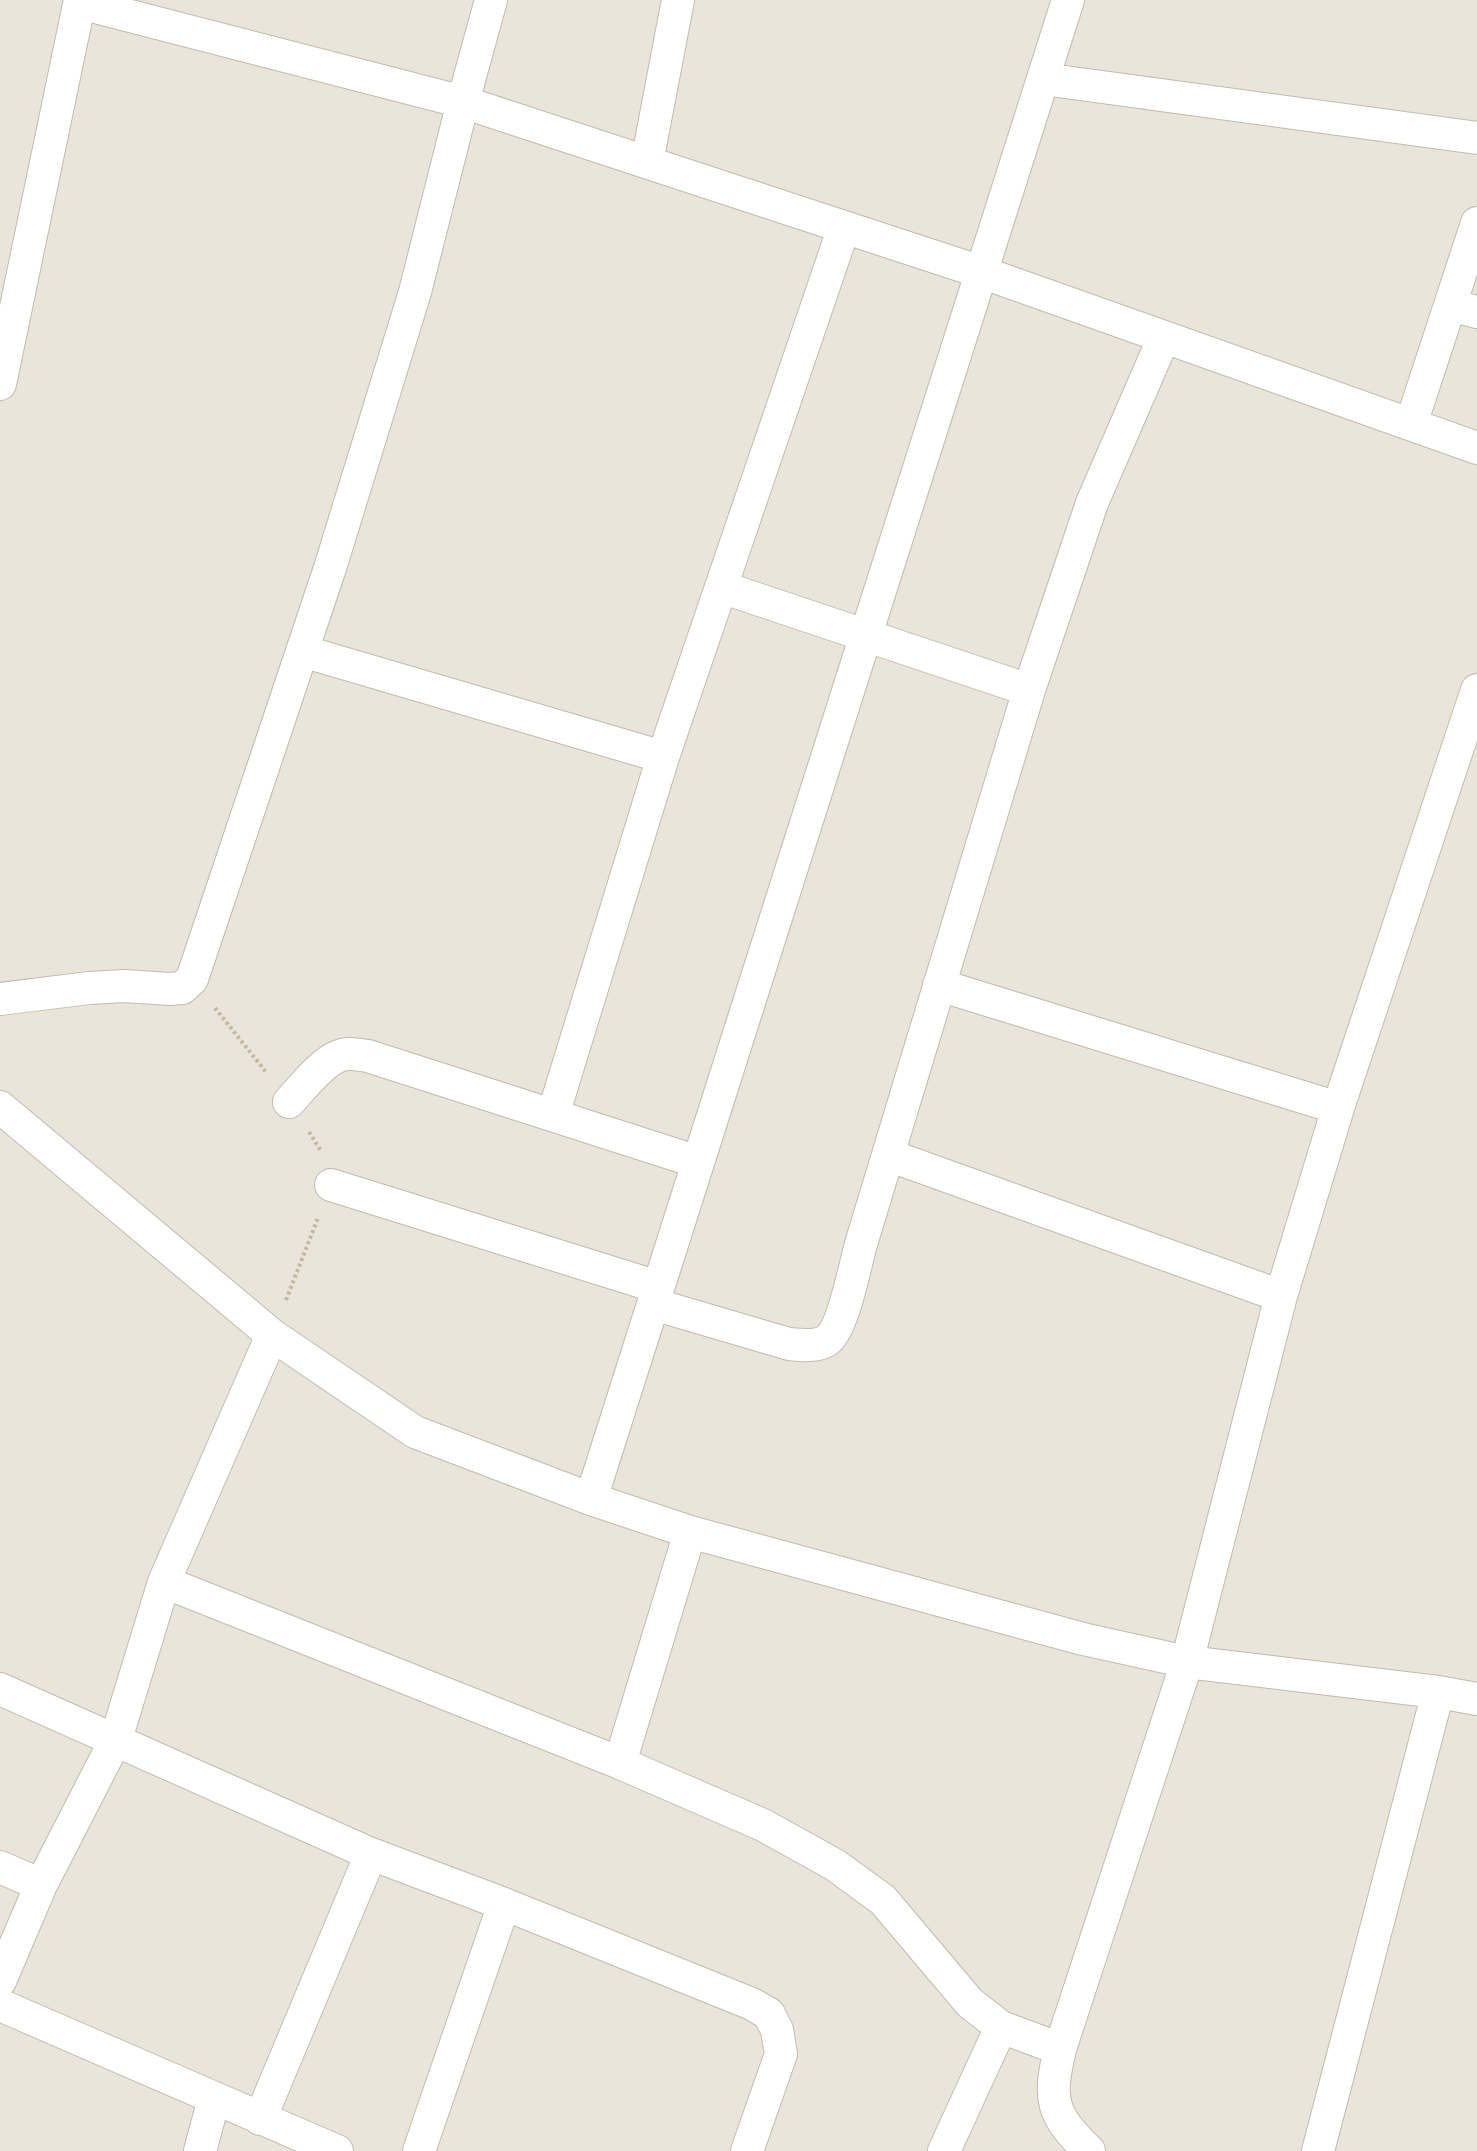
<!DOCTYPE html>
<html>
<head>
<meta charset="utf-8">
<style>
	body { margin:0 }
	canvas { display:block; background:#f6f3ec }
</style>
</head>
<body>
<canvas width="1477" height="2151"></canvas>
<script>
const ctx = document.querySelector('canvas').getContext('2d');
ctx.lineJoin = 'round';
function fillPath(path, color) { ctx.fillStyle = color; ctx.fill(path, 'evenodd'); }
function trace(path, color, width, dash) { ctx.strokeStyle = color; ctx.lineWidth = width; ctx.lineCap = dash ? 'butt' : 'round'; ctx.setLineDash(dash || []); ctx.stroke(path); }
fillPath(new Path2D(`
	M 0,0 L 1477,0 L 1477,2151 L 0,2151 Z`), '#eae5da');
const minor = new Path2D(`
	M 80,3 L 463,102 L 981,272 L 1477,448
	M 1043,79 L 1477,138
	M 647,162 L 678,0
	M 1450,305 L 1477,312
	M 0,384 L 80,0
	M 1411,424 L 1477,223
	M 721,587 L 1029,690
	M 302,651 L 663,757
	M 939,985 L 1338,1108
	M 0,999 L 89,988 L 124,986 L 170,989 L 182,988 L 192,979 L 330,568 L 415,292 L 463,102 L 491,0
	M 289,1102 C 302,1088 322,1062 339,1056 C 348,1052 359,1055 368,1056 L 698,1162
	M 0,1107 L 272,1335 L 415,1432 L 591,1499 L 690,1532 L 1083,1639 L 1187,1662 L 1438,1692 L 1477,1699
	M 553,1115 L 663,757 L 844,227
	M 888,1155 L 1281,1296
	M 331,1185 L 658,1287
	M 653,1304 L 789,1344 C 800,1345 816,1347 826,1341 C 843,1331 855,1265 861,1244 L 1029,690 L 1092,503 L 1164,337
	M 591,1499 L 1068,0
	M 164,1582 L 620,1763 L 763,1825 L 835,1865 L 883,1900 L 970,2003 L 1001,2027 L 1060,2049
	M 0,1689 L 371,1854 L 504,1904 L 752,2004 L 769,2014 L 777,2030 L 781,2054 L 747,2151
	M 620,1763 L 690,1532
	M 0,1867 L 41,1885
	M 0,1981 L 41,1885 L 116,1739 L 164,1582 L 272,1335
	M 0,2005 L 337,2151
	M 260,2119 L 371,1854
	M 200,2151 L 214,2099
	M 419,2151 L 504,1904
	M 944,2151 L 1001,2027
	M 1089,2151 C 1051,2114 1048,2100 1060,2049 L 1187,1662 L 1281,1296 L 1338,1108 L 1477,690
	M 1318,2151 L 1438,1692`);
trace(minor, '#c2bbae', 34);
trace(new Path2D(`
	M 215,1008 L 266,1072
	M 309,1132 L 321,1151
	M 286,1300 L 318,1218`), '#c4b79f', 4, [3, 3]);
trace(minor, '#fff', 32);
</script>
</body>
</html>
